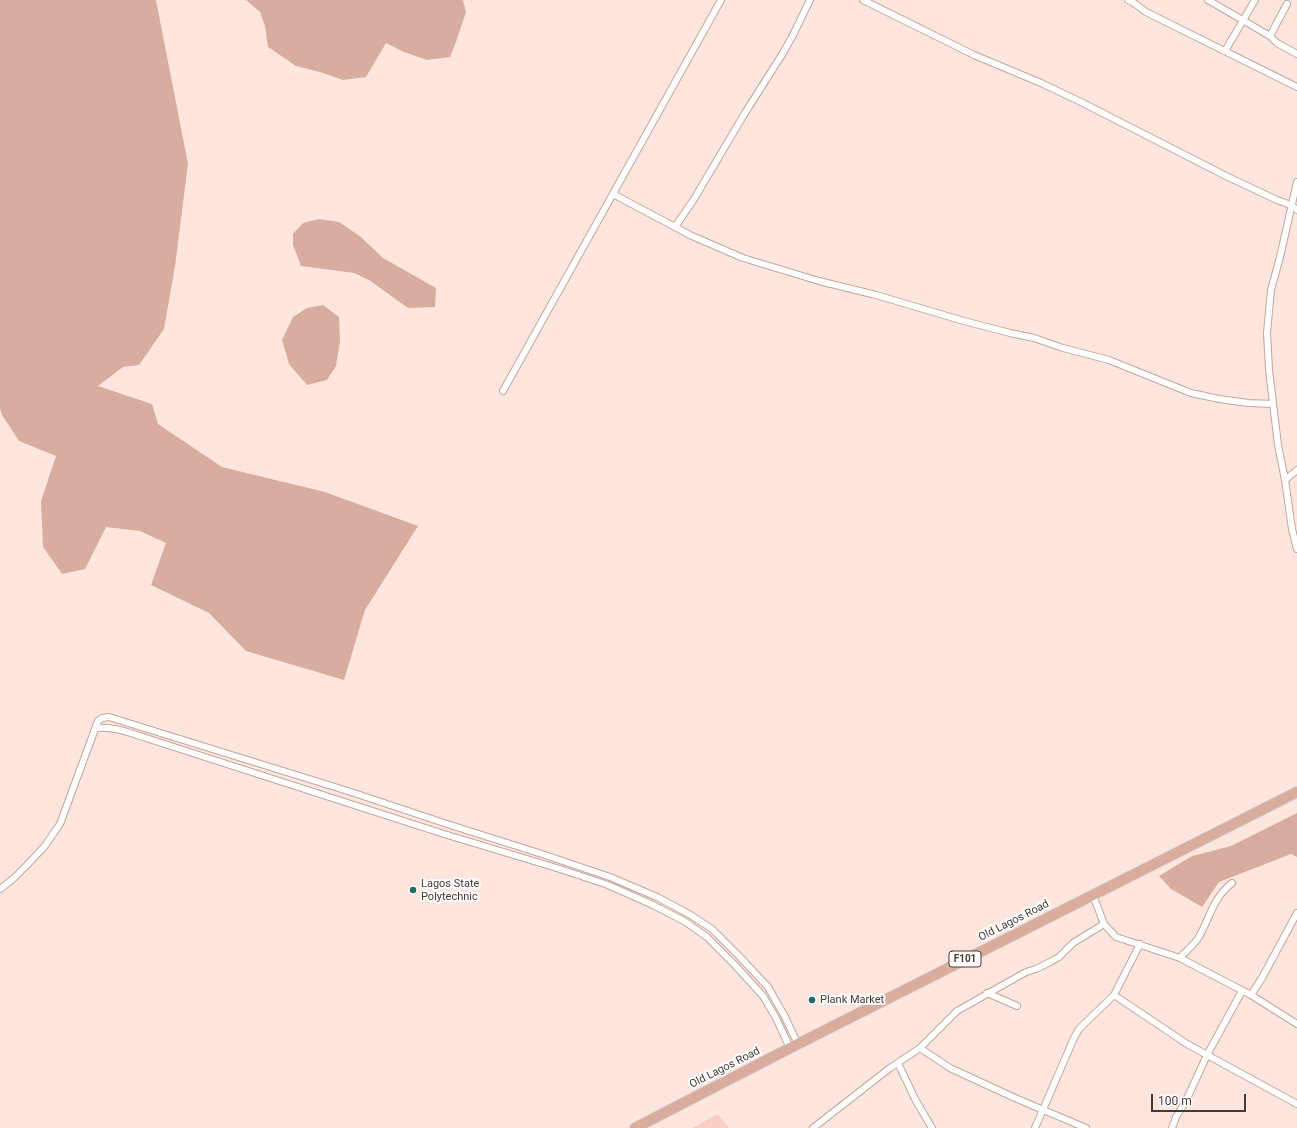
<!DOCTYPE html>
<html>
<head>
<meta charset="utf-8">
<style>
	body { margin:0 }
	#map { position:relative; width:1297px; height:1128px; overflow:hidden; background:#fee6de; font-family:Roboto,sans-serif }
	canvas { display:block }
	.scale { position:absolute; left:1151px; top:1094px; width:95px; height:18px; box-sizing:border-box; border:2px solid #463a36; border-top:0; padding-left:5px; font-size:12px; line-height:14px; white-space:nowrap; color:#463a36; -webkit-text-stroke:3px #fff; paint-order:stroke }
</style>
</head>
<body>
<div id="map">
<canvas width="1297" height="1128"></canvas>
<div class="scale">100 m</div>
</div>
<script>
const ctx = document.querySelector('canvas').getContext('2d');
ctx.lineJoin = 'round';
function fillPath(path, color) { ctx.fillStyle = color; ctx.fill(path, 'evenodd'); }
function trace(path, color, width, dash) { ctx.strokeStyle = color; ctx.lineWidth = width; ctx.lineCap = dash ? 'butt' : 'round'; ctx.setLineDash(dash || []); ctx.stroke(path); }
function drawText(font, color, halo, rows, align = 'center') {
  ctx.font = font + ' Roboto,sans-serif'; ctx.lineWidth = 4; ctx.setLineDash([]); ctx.textBaseline = 'middle'; ctx.strokeStyle = halo; ctx.fillStyle = color; for (const [text, x, y, turn = 0] of rows) {
    ctx.save(); ctx.translate(x, y); ctx.rotate((+turn || 0) * Math.PI / 180); ctx.textAlign = isNaN(turn) ? turn : align; if (halo) ctx.strokeText(text, 0, 0); ctx.fillText(text, 0, 0); ctx.restore();
  }
}
fillPath(new Path2D(`
	M 718,1114 L 729,1128 L 692,1128 Z`), '#f8cfc2');
fillPath(new Path2D(`
	M 0,0 L 156,0 L 188,164 L 175,266 L 164,329 L 139,365 L 123,367 L 98,386 L 152,404 L 158,424 L 222,467 L 325,492 L 418,526 L 365,610 L 344,680 L 246,651 L 209,613 L 151,585 L 166,543 L 140,531 L 106,527 L 85,569 L 62,574 L 43,547 L 41,501 L 56,456 L 19,441 L 2,415 L 0,408 Z
	M 246,0 L 463,0 L 466,12 L 456,42 L 450,57 L 427,60 L 404,52 L 386,43 L 366,77 L 343,80 L 320,72 L 296,66 L 268,47 L 265,26 L 260,12 Z
	M 319,219 L 339,222 L 361,237 L 383,258 L 436,288 L 435,307 L 408,308 L 369,280 L 354,273 L 301,266 L 293,245 L 293,234 L 303,223 Z
	M 323,305 L 339,317 L 340,341 L 336,366 L 327,380 L 307,385 L 289,364 L 282,340 L 293,317 L 307,308 Z
	M 1297,813 L 1297,857 L 1291,854 L 1219,882 L 1202,907 L 1171,889 L 1159,876 L 1192,856 L 1231,846 Z`), '#d7ad9f');
const street = new Path2D(`
	M 863,0 L 974,55 L 1041,83 L 1081,102 L 1228,177 L 1277,200 L 1291,205 L 1297,210
	M 1128,0 L 1134,3 L 1146,12 L 1297,87
	M 1208,0 L 1270,36 L 1277,43 L 1297,54
	M 1270,36 L 1287,4
	M 1225,51 L 1255,0
	M 1297,182 L 1280,257 L 1271,290 L 1267,333 L 1269,370 L 1278,445 L 1285,480 L 1292,529 L 1297,549
	M 613,194 L 692,236 L 743,258 L 819,281 L 876,295 L 964,321 L 1010,333 L 1034,338 L 1063,348 L 1109,360 L 1191,393 L 1219,399 L 1248,403 L 1273,404
	M 675,227 L 694,199 L 745,113 L 783,53 L 793,35 L 810,0
	M 503,391 L 721,0
	M 1285,480 L 1297,470
	M 96,728 C 114,726 130,733 146,738 L 444,834 L 560,869 L 608,885 L 653,905 L 684,921 L 707,937 L 733,963 L 763,996 L 776,1018 L 790,1048
	M 0,889 L 13,879 L 28,864 L 44,847 L 60,824 L 98,721 L 102,718 L 109,717 L 351,792 L 447,824 L 542,854 L 610,877 L 657,897 L 689,914 L 712,929 L 740,957 L 768,987 L 784,1015 L 798,1044
	M 1093,895 L 1104,924 L 1116,937 L 1180,958 L 1251,995 L 1297,1024
	M 1180,958 C 1186,951 1194,945 1199,937 C 1210,917 1213,898 1232,883
	M 987,993 L 1017,1006
	M 1114,995 L 1187,1044 L 1297,1104
	M 1251,995 L 1262,978 L 1297,913
	M 920,1048 L 950,1068 L 1015,1098 L 1086,1128
	M 898,1063 L 915,1099 L 932,1128
	M 813,1128 L 890,1068 L 920,1048 L 957,1011 L 1026,972 L 1036,969 L 1052,961 L 1059,957 L 1073,943 L 1104,924
	M 1035,1128 L 1074,1038 L 1079,1029 L 1114,995 L 1140,944
	M 1172,1128 L 1176,1117 L 1186,1101 L 1207,1055 L 1242,991`);
const primary = new Path2D(`
	M 635,1128 L 790,1048 L 1297,792`);
trace(street, '#c3a69d', 8);
trace(primary, '#d3d0cf', 12);
trace(street, '#fff', 6);
trace(primary, '#daac9e', 10);
for (const [x, y, r, color] of [
	[413,890,4,"#226c67"],
	[812,1000,4,"#226c67"]
]) { const dot = new Path2D(); dot.arc(x, y, r, 0, 2 * Math.PI); ctx.fillStyle = color; ctx.fill(dot); trace(dot, '#fff', 1.5); }
for (const [x, y, w] of [
	[965,959,32]
]) { const box = new Path2D(); box.roundRect(x - w / 2, y - 8, w, 16, 3); ctx.fillStyle = '#fff'; ctx.fill(box); trace(box, '#463a36', 1); }
drawText('bold 10px', '#463a36', null, [
	["F101",965,959]
]);
drawText('11px', '#463a36', '#fff', [
	["Lagos State",421,884],
	["Polytechnic",421,897],
	["Plank Market",820,1000]
], 'left');
drawText('11px', '#463a36', '#fff', [
	["Old Lagos Road",1014,921,-27],
	["Old Lagos Road",725,1068,-27]
]);
</script>
</body>
</html>
